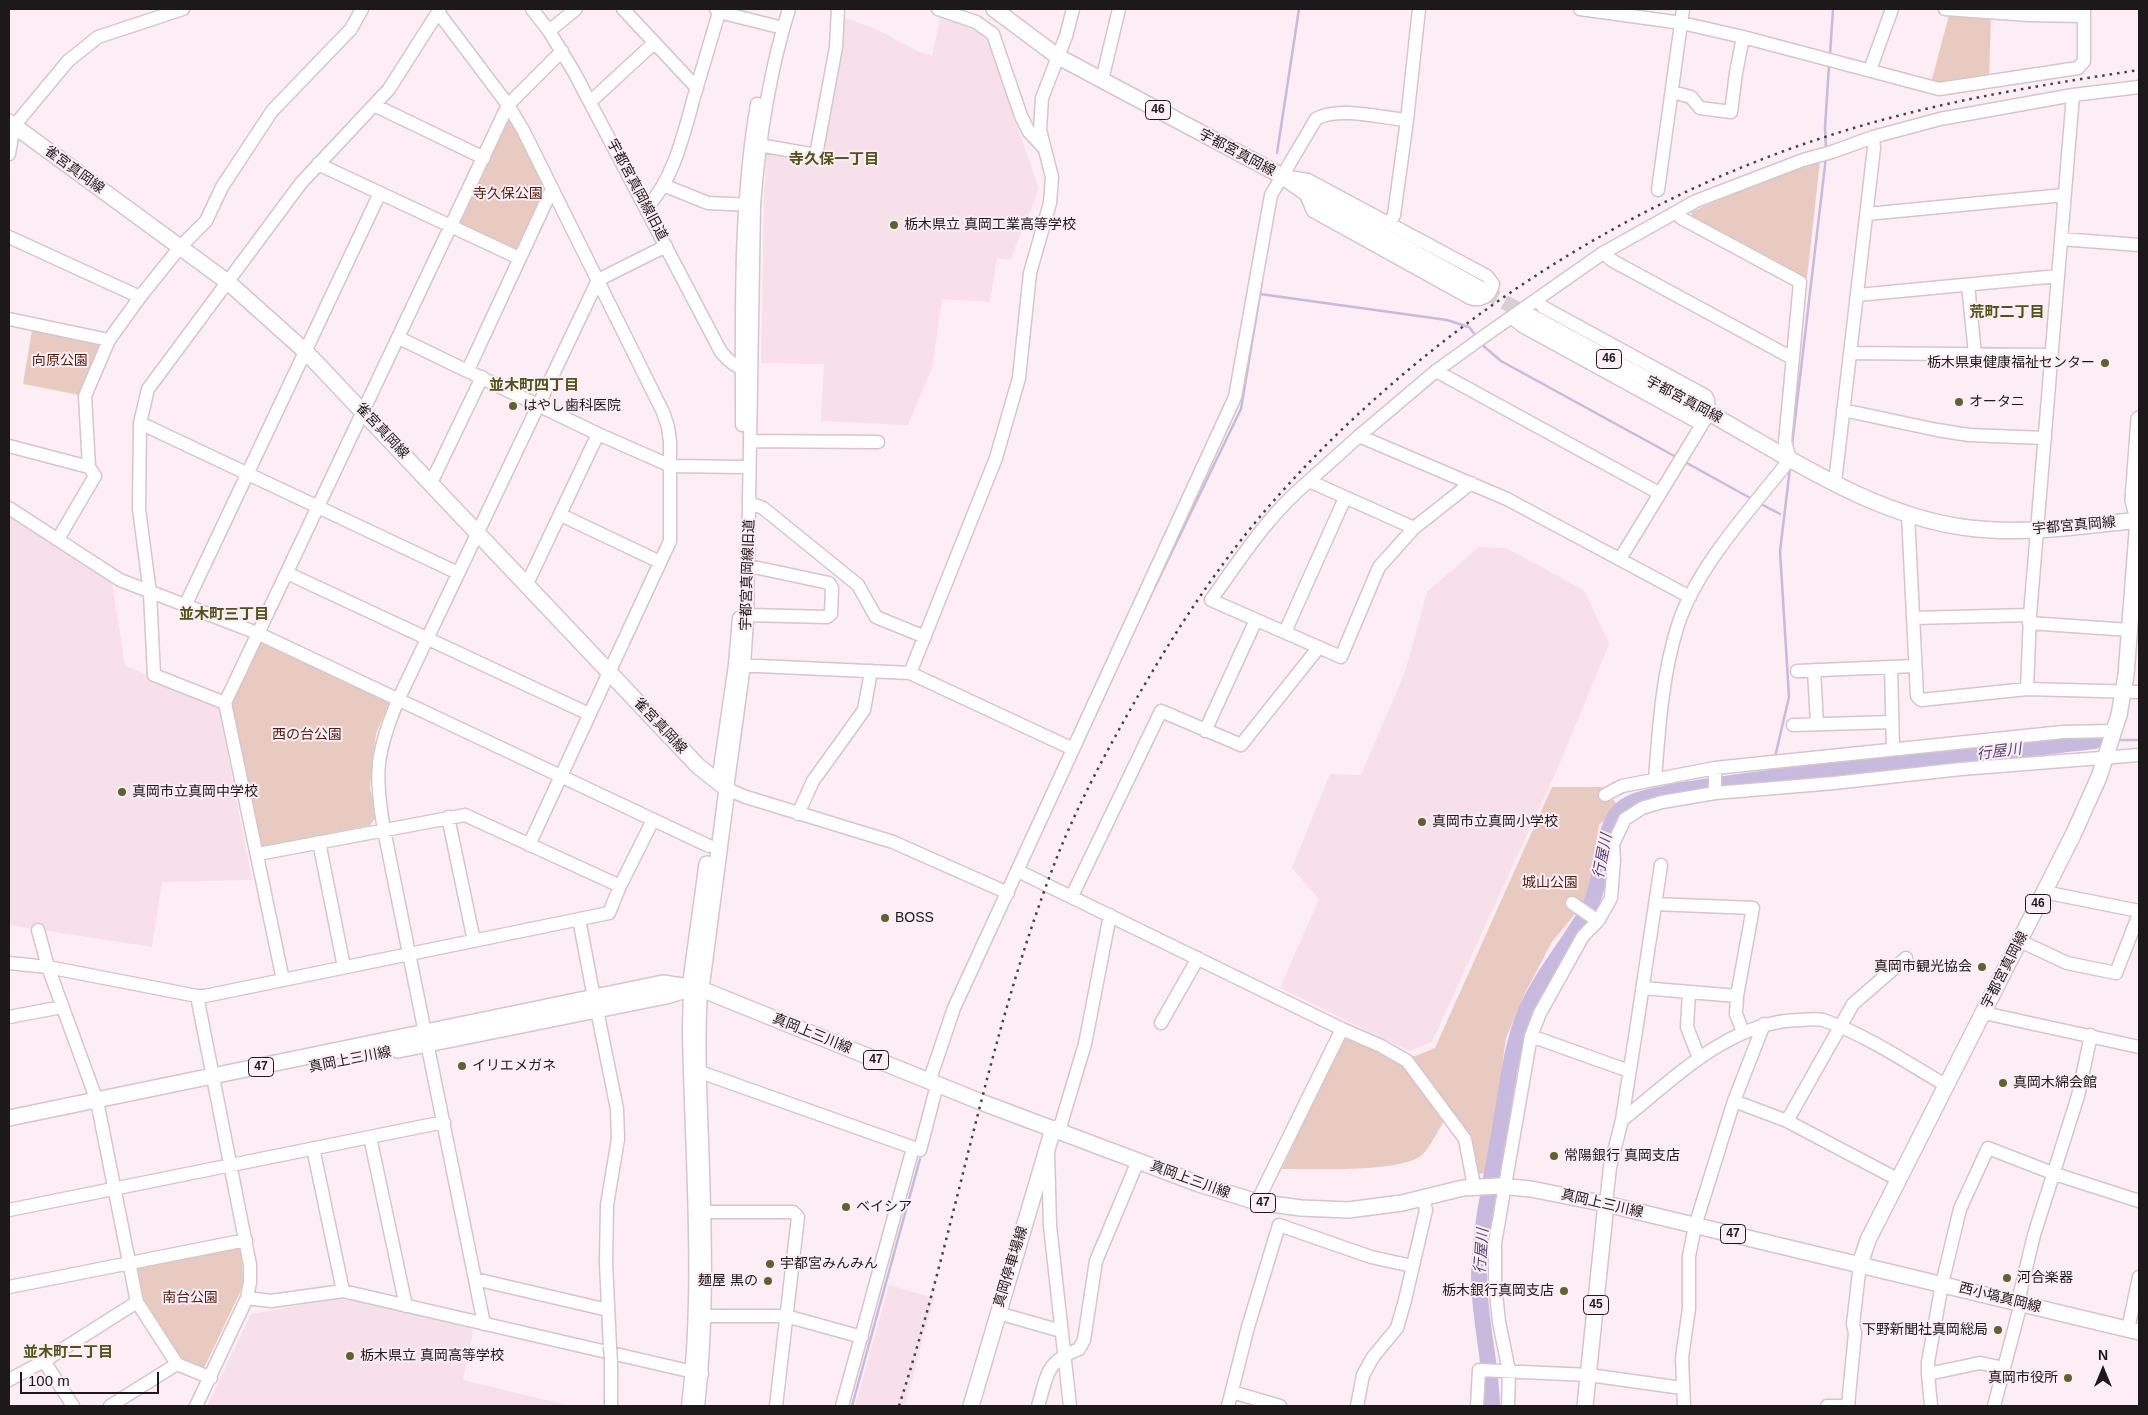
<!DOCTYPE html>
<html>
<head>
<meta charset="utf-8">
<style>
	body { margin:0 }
	#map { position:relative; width:2148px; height:1415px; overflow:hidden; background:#fceef4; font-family:Helvetica,sans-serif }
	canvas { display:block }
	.frame { position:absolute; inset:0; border:10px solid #1d181a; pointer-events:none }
	.north { position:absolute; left:2078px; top:1345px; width:50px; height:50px; -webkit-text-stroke:4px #fceef4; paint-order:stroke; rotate:0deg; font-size:14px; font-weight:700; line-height:20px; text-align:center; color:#1d181a }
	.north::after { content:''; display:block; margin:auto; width:18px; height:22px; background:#1d181a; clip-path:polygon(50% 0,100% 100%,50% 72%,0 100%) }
	.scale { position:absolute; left:20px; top:1372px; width:139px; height:22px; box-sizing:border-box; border:2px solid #1d181a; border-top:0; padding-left:6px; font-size:15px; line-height:18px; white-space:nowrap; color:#1d181a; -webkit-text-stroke:4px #fceef4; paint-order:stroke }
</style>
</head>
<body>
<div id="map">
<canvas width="2148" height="1415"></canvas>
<div class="frame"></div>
<div class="north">N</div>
<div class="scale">100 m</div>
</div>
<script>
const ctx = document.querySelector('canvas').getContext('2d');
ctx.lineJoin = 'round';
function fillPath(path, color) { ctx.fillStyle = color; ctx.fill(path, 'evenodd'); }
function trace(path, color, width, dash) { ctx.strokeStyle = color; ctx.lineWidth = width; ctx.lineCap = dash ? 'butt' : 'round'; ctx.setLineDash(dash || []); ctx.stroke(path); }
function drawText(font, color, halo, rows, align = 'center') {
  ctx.font = font + ' Helvetica,"Noto Sans JP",sans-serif'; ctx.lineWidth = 4; ctx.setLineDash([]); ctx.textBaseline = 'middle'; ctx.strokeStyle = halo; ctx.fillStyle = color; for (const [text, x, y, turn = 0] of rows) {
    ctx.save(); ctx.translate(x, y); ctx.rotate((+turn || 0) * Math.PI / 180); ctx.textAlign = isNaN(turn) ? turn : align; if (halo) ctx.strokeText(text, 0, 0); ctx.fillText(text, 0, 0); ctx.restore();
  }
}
fillPath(new Path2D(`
	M 941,13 L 969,22 L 986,35 L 1039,189 L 1010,260 L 997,258 L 990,302 L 942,299 L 932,368 L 908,425 L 821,421 L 824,364 L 761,363 L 764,192 L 767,150 L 821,159 L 843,17 L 876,29 L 915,50 L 932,56 Z
	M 9,515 L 112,582 L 125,666 L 218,704 L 252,880 L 162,882 L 152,947 L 9,925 Z
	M 1479,547 L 1506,548 L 1584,590 L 1609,644 L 1559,765 L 1432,1042 L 1409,1051 L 1280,988 L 1319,899 L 1292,868 L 1330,774 L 1361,775 L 1405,672 L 1427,592 Z
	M 889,1285 L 934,1298 L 905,1406 L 855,1406 Z
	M 344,1297 L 471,1327 L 473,1333 L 463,1380 L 571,1406 L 207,1406 L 251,1314 Z`), '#f7e0e9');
fillPath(new Path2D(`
	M 1949,15 L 1991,18 L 1989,78 L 1944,85 L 1931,83 Z
	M 508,105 L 552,189 L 519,258 L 451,225 Z
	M 1820,161 L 1807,278 L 1692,216 L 1691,212 L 1765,180 Z
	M 33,324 L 109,340 L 85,396 L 23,384 Z
	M 264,640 L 391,698 L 376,734 L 373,757 L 370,789 L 377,816 L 370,825 L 264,847 L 258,842 L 231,700 L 257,642 Z
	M 1552,787 L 1603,787 L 1619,807 L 1599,825 L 1589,888 L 1584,903 L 1552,942 L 1526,991 L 1506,1038 L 1487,1173 L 1477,1174 L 1470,1139 L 1457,1117 L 1410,1058 L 1435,1048 Z
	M 1348,1036 L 1380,1051 L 1402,1066 L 1446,1117 C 1439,1129 1432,1144 1423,1154 C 1405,1173 1310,1169 1282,1169 L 1341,1040 Z
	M 236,1245 L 241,1248 L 243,1286 L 204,1368 L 180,1361 L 141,1300 L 135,1270 L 141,1264 Z`), '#e9cac0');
trace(new Path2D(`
	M 1830,55 L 1833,9
	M 1826,149 L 1825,128 L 1829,65
	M 1277,153 L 1299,9
	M 1260,294 L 1447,320 L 1469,327 L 1476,336
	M 1480,343 L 1501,361 L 1678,458
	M 1792,445 L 1826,157
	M 1685,462 L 1752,499
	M 1759,503 L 1780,514
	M 1136,626 L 1241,409 L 1262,282
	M 2116,740 L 2139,740
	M 2094,741 L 2105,740
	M 1775,757 L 1789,697 L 1780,551 L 1790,468
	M 1771,777 L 1774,765
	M 852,1406 L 920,1159`), '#c8badf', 2.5);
trace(new Path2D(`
	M 1492,1406 C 1491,1362 1479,1319 1479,1275 C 1480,1226 1492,1177 1500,1129 C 1507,1090 1510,1048 1526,1011 C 1542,974 1570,943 1589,908 C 1604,881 1600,822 1624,807 C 1637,798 1656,796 1671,792 C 1811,770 1953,758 2094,741`), '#c8badf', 16);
trace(new Path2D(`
	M 1484,291 L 1528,315`), '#dbced3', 15, [15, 8]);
const minor = new Path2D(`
	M 532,9 L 549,31 L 574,72 L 721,352 C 729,361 736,368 748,369
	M 623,9 L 697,88
	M 716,9 L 719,12 L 775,26
	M 789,9 C 769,73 759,139 754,205 L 747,620 L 744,665 L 727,789 L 746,797 L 893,842 L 1008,893
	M 938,9 L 976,22 L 993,34 L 1021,116 L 1029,132 L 1044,148
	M 1580,9 L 1682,23 L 1743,37 L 1939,89 L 2078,68 L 2084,61 L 2084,9
	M 1945,9 L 2029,15
	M 2029,9 L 2029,15 L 2084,16
	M 438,12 L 508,105 L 523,130 L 663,412 L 668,427 L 670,442 L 670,541 L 529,845
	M 549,31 L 576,9
	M 1870,70 L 1892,9
	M 1102,80 L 1119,9
	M 1672,92 L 1691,97 L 1700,108 L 1731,112 L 1736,73 L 1743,37
	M 590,102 L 654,43
	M 374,105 L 484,158
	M 759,145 L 816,155 L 836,47 L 838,9
	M 9,154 L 14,126 L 68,61 L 98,37 L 183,9
	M 318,164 L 519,258
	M 1282,176 L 1308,180 L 1487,276 L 1493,284 C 1491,296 1480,302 1470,298 L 1313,211 L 1305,192
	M 663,185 L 708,203 L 752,205
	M 1658,190 L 1683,9
	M 646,208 C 675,179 685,128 696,90 C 704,63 712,36 720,9
	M 1867,214 L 2064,195
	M 1390,222 L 1394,215 L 1407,120
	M 9,237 L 140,297
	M 2061,239 L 2139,245
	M 1603,253 L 1613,261 L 1792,358
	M 1968,285 L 1975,354
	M 1858,295 L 2058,276
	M 1537,299 L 1543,307 L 1706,396 L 1708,400 L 1709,413 L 1620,559
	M 1512,318 L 1522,326 L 1701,424
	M 9,319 L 109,340 L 85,396 L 89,467 L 95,476 L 58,539
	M 399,338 L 598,434 L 671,466 L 742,467
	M 109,340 L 140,297 L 180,247 L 206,221 L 222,187 L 272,111 L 351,29 L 362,9
	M 1851,353 L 2052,355
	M 468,370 L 552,189
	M 1436,371 L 1659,493
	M 1843,410 L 1937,430 L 1969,435 L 2045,438
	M 140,423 L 458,573
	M 742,425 C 742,318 739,209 757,104
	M 1359,436 L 1507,499 L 1690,597
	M 750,441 L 878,442
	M 9,446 L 89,467
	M 1309,481 C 1269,514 1241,558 1211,600 L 1341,657 L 1379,567 L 1414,528 L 1471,483
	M 1835,482 L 1874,148 L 1873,137
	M 431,483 L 482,377
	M 750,503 L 763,508 L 858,585 L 876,617 L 925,637
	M 9,508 L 120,580 L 257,633 L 709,846
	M 561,515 L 660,562
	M 1908,515 L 1917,696 L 1921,700 L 2027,689 L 2139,692
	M 1414,528 L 1309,481 L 1359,436 L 1436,371 L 1483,337 L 1603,253 L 1696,201 L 1803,160 L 1832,152 L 1873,137 L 1940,119 L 2073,95 L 2139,87
	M 287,573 L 589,714
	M 526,586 L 598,434
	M 185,606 L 380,193
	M 748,615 L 827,617 L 831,614 L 832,588 L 829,583 L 749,566
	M 1913,618 L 2030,615
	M 2029,623 L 2129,630
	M 1285,632 L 1345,498
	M 737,665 L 910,673 L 1073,749
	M 1891,667 L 1893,749
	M 1814,670 L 1817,724
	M 1797,671 L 1915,666
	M 910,673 L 996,458 L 1019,378 L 1030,273 L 1050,203 L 1052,177 L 1040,130 L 1042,98 L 1066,36 L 1073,9
	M 2027,689 L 2030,615 L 2073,95
	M 225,703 L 154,675 L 150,593 L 139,509 L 140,423 L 148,389 L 301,183 L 389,89 L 440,9
	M 1793,725 L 1892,722
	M 1205,731 L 1256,620
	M 1715,768 L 1715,793
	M 1655,779 C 1659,728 1662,675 1678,625 C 1697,566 1752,508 1790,459 L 1785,442 L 1800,282 L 1681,218 L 1678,211
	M 718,782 L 735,665 L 739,618
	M 1605,795 L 1622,786 L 1715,768 L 2063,732 L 2114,731
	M 798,814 L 813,781 L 864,710 L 871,671
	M 448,817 L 474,941
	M 319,842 L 344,967
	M 258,854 L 465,815 L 620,886
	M 1018,871 L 1342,1029 L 1381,1046 L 1407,1061 L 1465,1139 L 1474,1186
	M 2044,892 L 2139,911
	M 1072,896 L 1161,711 L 1241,745 L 1319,647
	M 1572,903 L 1598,921
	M 1655,904 L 1753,908 L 1737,996 L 1736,1014 L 1743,1032
	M 579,919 L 594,998
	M 38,930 L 48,967 L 197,996 L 205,996 L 609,913 L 620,886 L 653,820
	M 2020,941 L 2067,963 L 2116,973 L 2139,914
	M 9,963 L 48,967 L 97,1101 L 137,1302 L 177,1364 L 211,1378
	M 283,980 L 225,703 L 508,105 L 562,51
	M 1643,988 L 1737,996
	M 1689,992 L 1687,1027 L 1699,1058
	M 597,1010 L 617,1109 L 618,1139 L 607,1205 L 606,1263 L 610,1347
	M 1984,1013 L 2139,1047
	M 9,1017 L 62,1007
	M 1161,1023 L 1198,958
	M 1531,1036 L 1629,1071
	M 700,1072 L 920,1150 L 937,1085
	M 929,1082 L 954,1008 L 1235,397 L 1271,195 L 1316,119 C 1338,106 1382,118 1407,120 L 1419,9
	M 1734,1101 L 1787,1121 L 1899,1180
	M 1622,1120 C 1674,1079 1729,1021 1800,1020 C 1807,1020 1816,1018 1823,1020 C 1867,1035 1907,1063 1947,1086
	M 1787,1121 L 1853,1004 L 1906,958
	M 1053,1129 L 1061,1124 L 1085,1044 L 1110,915
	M 370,1137 L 406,1306
	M 313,1148 L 343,1291
	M 1048,1152 L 1050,1226 L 1070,1406
	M 1257,1202 L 1342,1029
	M 1606,1204 L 1610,1167 L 1622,1120 L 1636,1031 L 1661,865
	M 9,1210 L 444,1122
	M 696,1212 L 793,1212 L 798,1217 L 776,1406
	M 475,1279 L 608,1310
	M 9,1287 L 246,1240
	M 247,1298 L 271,1301 L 343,1291 L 702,1374
	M 998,1313 L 1061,1331
	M 697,1316 L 786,1316 L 862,1337
	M 484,1324 L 384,830 C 374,773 376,753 398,700 L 598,280 L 666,246
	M 2128,1329 L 2139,1277
	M 44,1361 L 73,1406
	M 611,1361 L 611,1406
	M 1928,1374 L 1980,1363 L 2004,1368
	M 9,1380 L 44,1361 L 137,1302
	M 1232,1392 L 1280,1406
	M 110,1406 L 177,1364
	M 196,1406 L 247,1298 L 250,1282 L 250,1265 L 197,996
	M 688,1406 C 703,1282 691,1155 689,1030 L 690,988
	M 698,1406 C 708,1318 705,1229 702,1141 C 700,1090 698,1040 701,989
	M 842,1406 L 913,1148
	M 1038,1406 C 1048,1374 1045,1362 1079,1349 L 1084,1340 L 1096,1261 L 1138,1161
	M 1228,1406 L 1248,1327 L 1279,1225 L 1371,1257 L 1412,1266
	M 1357,1406 L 1363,1375 L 1373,1357 L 1397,1328 L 1405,1300 L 1426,1210 L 1423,1198
	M 1477,1406 L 1479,1370 L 1589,1375 L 1682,1388
	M 1508,1406 L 1509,1371 L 1499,1322 L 1495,1284 L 1495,1243 L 1531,1036 L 1540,1013 L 1583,936 L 1598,921 L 1611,898 L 1614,860 L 1613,844 L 1625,819 L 1642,808 L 1662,802 L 1715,793 L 1834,783 L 1961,769 L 2139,755
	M 1684,1406 L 1682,1358 L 1689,1308 L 1689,1256 L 1695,1226 L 1734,1101 L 1764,1024
	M 1827,1406 L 1848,1406
	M 1848,1406 L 1855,1333 L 1853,1324 L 1860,1264
	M 1931,1406 L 1928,1374 L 1928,1362 L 1942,1284 L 1960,1209 L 1988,1148 L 2055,1174 L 2139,1201
	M 1994,1406 L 2021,1303 L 2020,1293 L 2034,1235 L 2078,1096 L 2091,1035`);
const major = new Path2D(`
	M 994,9 L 1057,56 L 1282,176 L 1305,192 L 1484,291
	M 9,122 L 229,283 L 306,352 L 698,766 L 727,789 L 701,989
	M 1528,315 C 1589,348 1650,381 1711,414 C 1791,459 1876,517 1969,528 C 2026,535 2083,526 2139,520
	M 690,988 L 707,864
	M 398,1050 L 666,996 L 686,990
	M 9,1118 L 663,983 L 701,989 L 981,1102 L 1199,1184 L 1257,1202 L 1301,1208 L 1348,1210 L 1402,1203 L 1463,1188 L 1499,1186 L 1531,1189 L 1606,1204 L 2139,1332
	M 1860,1264 L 1868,1240 L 2073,835 L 2099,777 L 2119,715 L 2126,675 L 2138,520 L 2133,500 L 2139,419
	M 971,1406 L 1053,1129
	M 1585,1406 L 1606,1204`);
trace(minor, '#d4c6cc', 15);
trace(major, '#d4c6cc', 18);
trace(minor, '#fff', 12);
trace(major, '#fff', 15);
trace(new Path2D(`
	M 899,1406 C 958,1223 988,1031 1059,852 C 1079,803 1104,756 1130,710 C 1171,638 1216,567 1270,505 C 1416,338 1617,203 1828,136 C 1930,103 2034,86 2139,70`), '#474043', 2.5, [2.5, 5]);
const minorBridge = new Path2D(`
	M 610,1347 L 611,1361`);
trace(minorBridge, '#d4c6cc', 15, []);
trace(minorBridge, '#fff', 12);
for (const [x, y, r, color] of [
	[894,225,5,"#5f612e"],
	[2105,363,5,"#5f612e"],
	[1959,402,5,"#5f612e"],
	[513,406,5,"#5f612e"],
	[122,792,5,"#5f612e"],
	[1422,822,5,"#5f612e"],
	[885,918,5,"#5f612e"],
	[1982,967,5,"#5f612e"],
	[462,1066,5,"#5f612e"],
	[2003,1083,5,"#5f612e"],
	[1554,1156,5,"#5f612e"],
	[846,1207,5,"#5f612e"],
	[770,1264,5,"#5f612e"],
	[2007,1278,5,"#5f612e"],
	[768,1281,5,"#5f612e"],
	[1564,1291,5,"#5f612e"],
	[1998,1330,5,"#5f612e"],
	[350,1356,5,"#5f612e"],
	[2068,1378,5,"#5f612e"]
]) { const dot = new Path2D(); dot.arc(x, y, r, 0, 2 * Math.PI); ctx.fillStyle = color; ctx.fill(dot); trace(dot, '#fceef4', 2); }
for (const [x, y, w] of [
	[1158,110,25],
	[1609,359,25],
	[2038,904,25],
	[876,1060,25],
	[261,1067,25],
	[1263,1203,25],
	[1733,1234,25],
	[1596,1305,25]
]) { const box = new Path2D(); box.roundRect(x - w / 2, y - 9.5, w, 19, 4); ctx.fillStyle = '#fceef4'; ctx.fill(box); trace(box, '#1d181a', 1); }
drawText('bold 12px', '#1d181a', null, [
	["46",1158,110],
	["46",1609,359],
	["46",2038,904],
	["47",876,1060],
	["47",261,1067],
	["47",1263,1203],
	["47",1733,1234],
	["45",1596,1305]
]);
drawText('14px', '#1d181a', '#fceef4', [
	["宇都宮真岡線",1237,153,28],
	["雀宮真岡線",74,170,36],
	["宇都宮真岡線旧道",637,190,62],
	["宇都宮真岡線",1684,400,28],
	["雀宮真岡線",382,431,47],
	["宇都宮真岡線",2074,526,-5],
	["宇都宮真岡線旧道",748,575,-88],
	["雀宮真岡線",660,726,47],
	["宇都宮真岡線",2005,970,-63],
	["真岡上三川線",812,1034,22],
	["真岡上三川線",350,1060,-11],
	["真岡上三川線",1190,1180,20],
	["真岡上三川線",1602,1204,13],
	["真岡停車場線",1011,1267,-73],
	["西小塙真岡線",2000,1298,14]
]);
drawText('14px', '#521e0d', '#fceef4', [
	["寺久保公園",508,194],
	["向原公園",60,361],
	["西の台公園",307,735],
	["城山公園",1550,883],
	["南台公園",190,1298]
]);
drawText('14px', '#1d181a', '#fceef4', [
	["栃木県立 真岡工業高等学校",904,225],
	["栃木県東健康福祉センター",2095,363,"right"],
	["オータニ",1969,402],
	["はやし歯科医院",523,406],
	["真岡市立真岡中学校",132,792],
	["真岡市立真岡小学校",1432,822],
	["BOSS",895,918],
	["真岡市観光協会",1972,967,"right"],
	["イリエメガネ",472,1066],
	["真岡木綿会館",2013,1083],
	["常陽銀行 真岡支店",1564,1156],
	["ベイシア",856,1207],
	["宇都宮みんみん",780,1264],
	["河合楽器",2017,1278],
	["麺屋 黒の",758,1281,"right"],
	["栃木銀行真岡支店",1554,1291,"right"],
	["下野新聞社真岡総局",1988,1330,"right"],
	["栃木県立 真岡高等学校",360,1356],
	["真岡市役所",2058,1378,"right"]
], 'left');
drawText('bold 15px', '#525318', '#fceef4', [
	["寺久保一丁目",834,160],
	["荒町二丁目",2007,313],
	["並木町四丁目",534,386],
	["並木町三丁目",224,615],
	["並木町二丁目",68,1353]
]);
drawText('italic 15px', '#554071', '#fceef4', [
	["行屋川",1999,752,-7],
	["行屋川",1603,856,-79],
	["行屋川",1482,1251,-86]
]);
</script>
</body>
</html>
